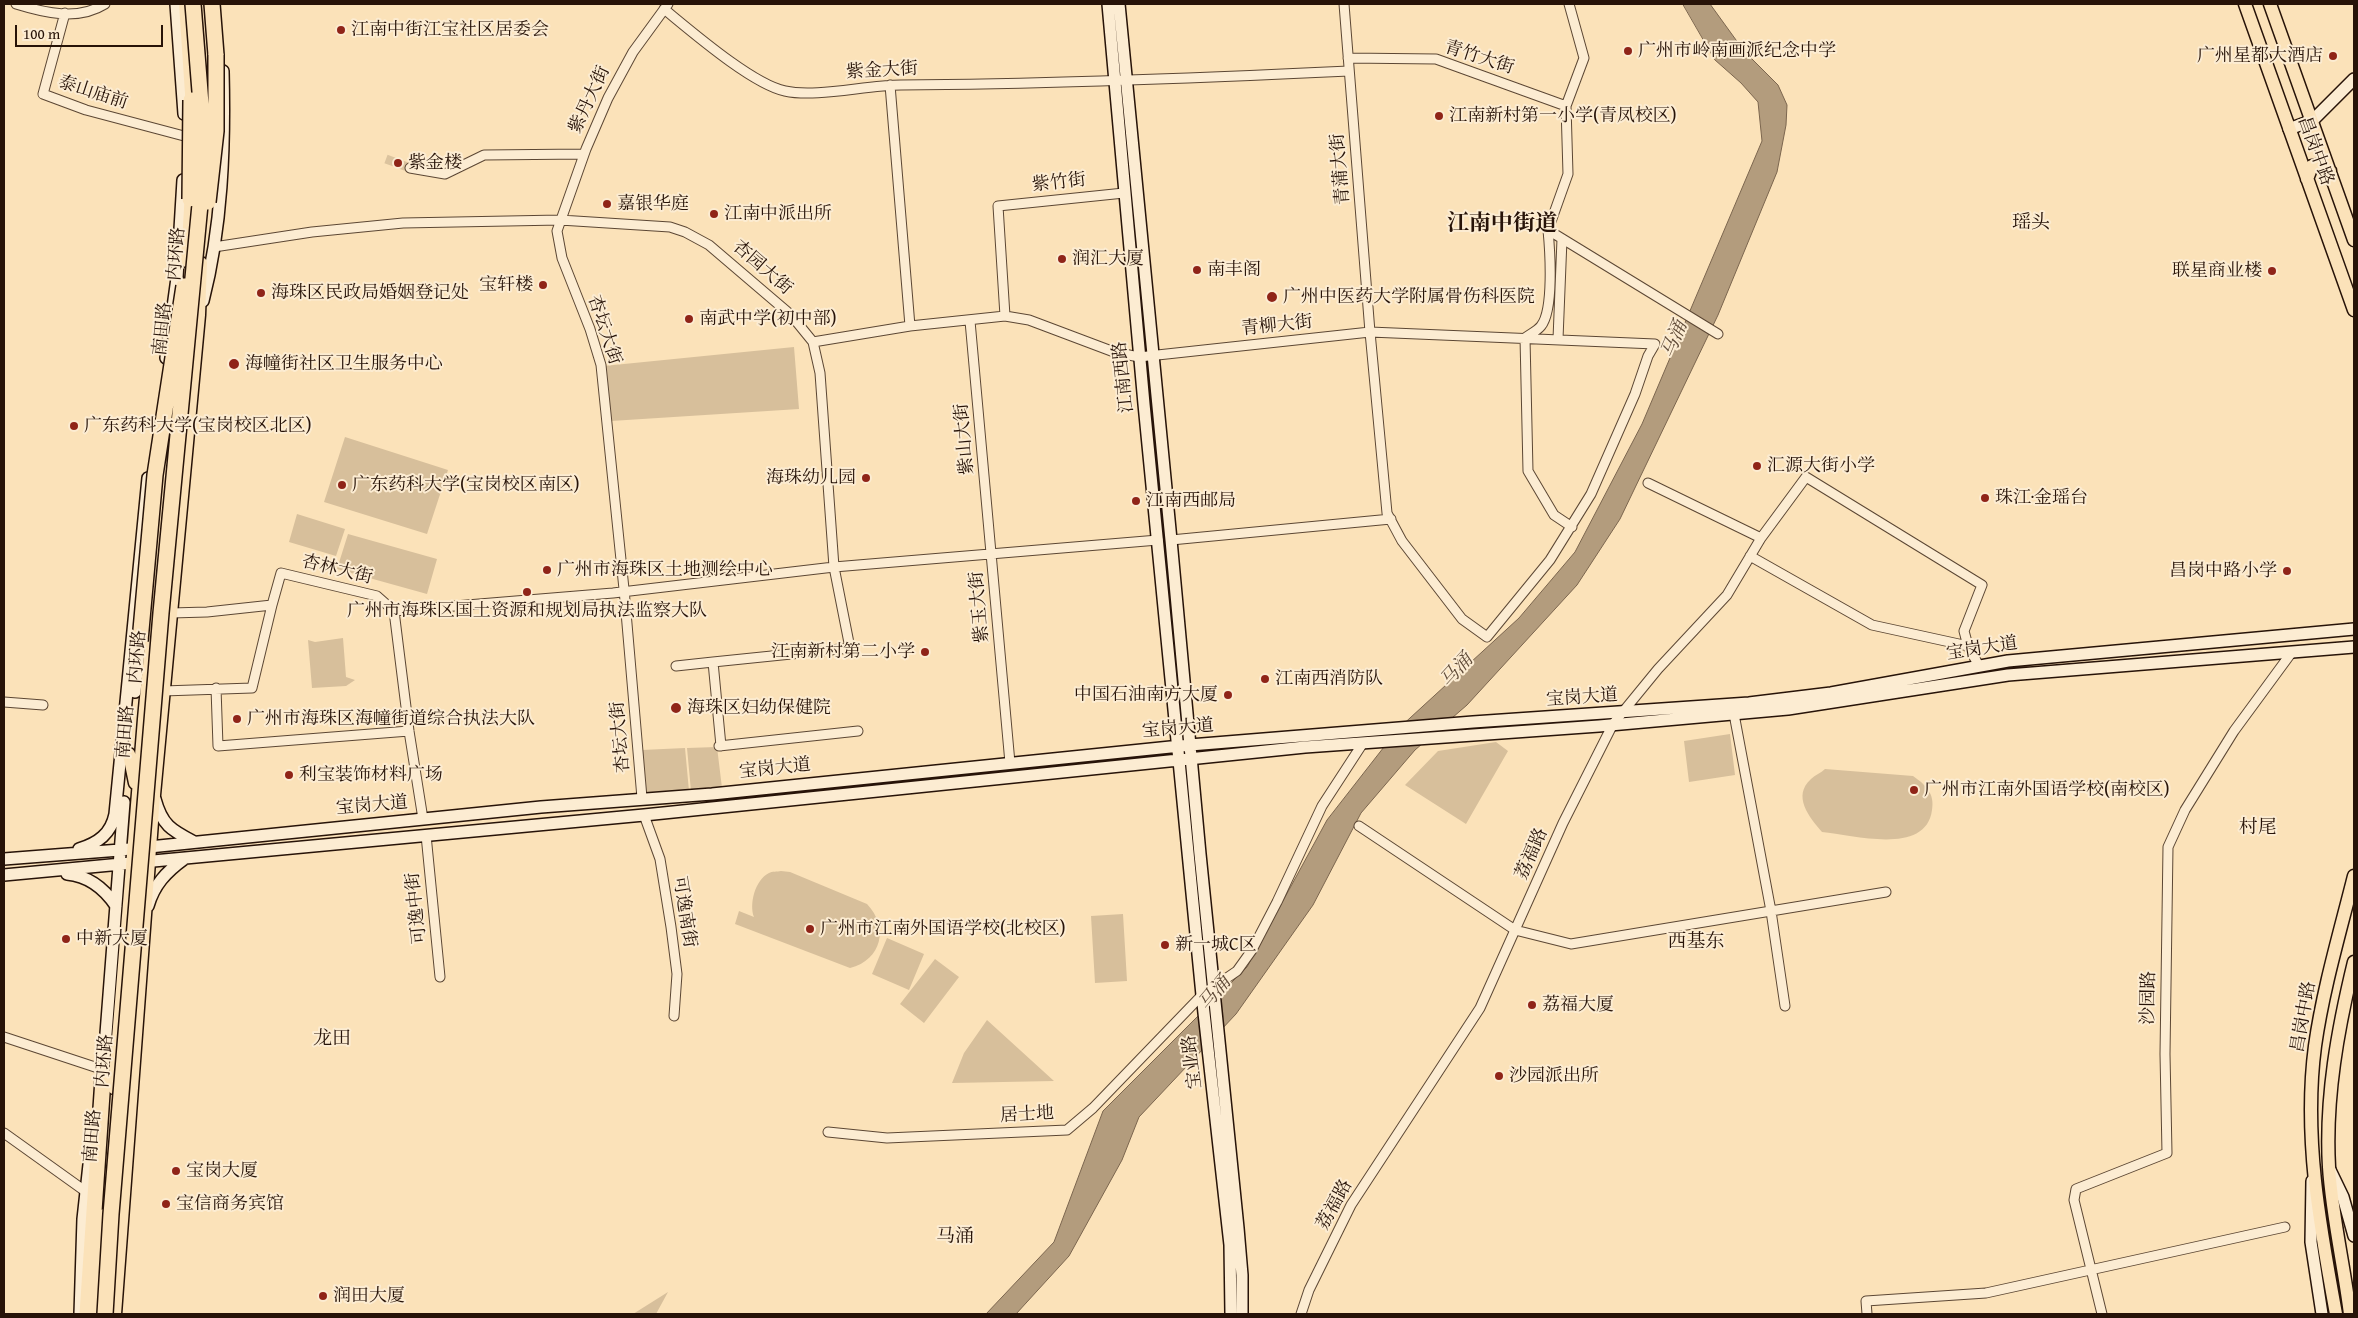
<!DOCTYPE html>
<html>
<head>
<meta charset="utf-8">
<style>
	body { margin:0 }
	#map { position:relative; width:2358px; height:1318px; overflow:hidden; background:#fbe2b9; font-family:"Gentium Book Plus",serif }
	canvas { display:block }
	.frame { position:absolute; inset:0; border:5px solid #271308; pointer-events:none }
	.scale { position:absolute; left:15px; top:25px; width:148px; height:22px; box-sizing:border-box; border:2px solid #271308; border-top:0; padding-left:6px; font-size:15px; line-height:18px; white-space:nowrap; color:#271308; -webkit-text-stroke:4px #fcecd2; paint-order:stroke }
</style>
</head>
<body>
<div id="map">
<canvas width="2358" height="1318"></canvas>
<div class="frame"></div>
<div class="scale">100 m</div>
</div>
<script>
const ctx = document.querySelector('canvas').getContext('2d');
ctx.lineJoin = 'round';
function fillPath(path, color) { ctx.fillStyle = color; ctx.fill(path, 'evenodd'); }
function trace(path, color, width, dash) { ctx.strokeStyle = color; ctx.lineWidth = width; ctx.lineCap = dash ? 'butt' : 'round'; ctx.setLineDash(dash || []); ctx.stroke(path); }
function drawText(font, color, halo, rows, align = 'center') {
  ctx.font = font + ' "Gentium Book Plus","Noto Serif SC",serif'; ctx.lineWidth = 4; ctx.setLineDash([]); ctx.textBaseline = 'middle'; ctx.strokeStyle = halo; ctx.fillStyle = color; for (const [text, x, y, turn = 0] of rows) {
    ctx.save(); ctx.translate(x, y); ctx.rotate((+turn || 0) * Math.PI / 180); ctx.textAlign = isNaN(turn) ? turn : align; if (halo) ctx.strokeText(text, 0, 0); ctx.fillText(text, 0, 0); ctx.restore();
  }
}
fillPath(new Path2D(`
	M 794,347 L 799,409 L 611,421 L 604,366 Z
	M 345,437 L 448,470 L 427,534 L 324,502 Z
	M 297,514 L 345,529 L 336,556 L 289,542 Z
	M 348,534 L 437,559 L 427,594 L 337,569 Z
	M 343,638 L 346,677 L 355,680 L 346,686 L 312,688 L 308,640 L 315,642 Z
	M 1730,734 L 1735,775 L 1689,782 L 1684,741 Z
	M 1496,742 L 1508,751 L 1466,824 L 1405,785 L 1438,751 Z
	M 717,747 L 722,788 L 691,791 L 687,748 Z
	M 685,748 L 689,791 L 646,794 L 642,750 Z
	M 1825,769 L 1913,776 C 1926,785 1935,794 1932,810 C 1926,856 1854,835 1822,832 C 1809,817 1792,796 1811,779 C 1815,775 1821,773 1825,769 Z
	M 781,871 L 790,872 L 867,904 C 889,927 882,960 850,968 L 735,924 L 739,911 L 754,917 C 749,904 755,880 769,873 C 772,871 777,872 781,871 Z
	M 1123,914 L 1127,981 L 1095,983 L 1091,916 Z
	M 887,938 L 924,954 L 909,990 L 872,974 Z
	M 935,959 L 959,977 L 924,1023 L 900,1004 Z
	M 987,1020 L 1054,1081 L 952,1083 L 964,1053 Z
	M 668,1292 L 656,1314 L 633,1314 Z`), '#d7bf9b');
const water = new Path2D(`
	M 1683,4 L 1710,4 L 1744,51 L 1778,85 L 1787,105 L 1786,125 L 1777,172 L 1718,315 L 1620,519 L 1577,585 L 1467,705 L 1415,750 L 1361,813 L 1313,905 L 1236,1014 L 1139,1117 L 1122,1160 L 1069,1256 L 1016,1314 L 986,1314 L 1054,1242 L 1103,1111 L 1247,967 L 1327,820 L 1398,729 L 1519,618 L 1575,552 L 1642,424 L 1762,141 L 1758,102 L 1741,83 L 1715,60 Z`);
fillPath(water, '#b39c7d');
trace(water, '#7b654e', 1);
trace(new Path2D(`
	M 386,159 L 410,168
	M 1138,276 L 1183,726`), '#dbc39e', 9, [9, 4.5]);
const street = new Path2D(`
	M 16,4 C 45,13 78,21 105,4
	M 1569,4 L 1584,58 L 1566,106 L 1568,174 L 1548,230 L 1718,334
	M 664,9 C 691,31 752,84 785,91 C 816,98 866,85 901,85 C 1051,84 1200,78 1349,71
	M 65,13 L 43,94 L 86,110 L 184,136
	M 1348,58 L 1436,59 L 1566,106
	M 890,85 L 910,326
	M 410,168 L 445,174 L 484,155 L 584,154
	M 214,247 L 312,232 L 403,223 L 560,220 L 670,227 L 685,232 L 709,245 L 791,315 L 813,342 L 820,373 L 834,567 L 850,648 L 713,662
	M 1005,316 L 998,206 L 1124,193
	M 970,321 L 1010,763
	M 1525,338 L 1528,471 L 1554,515 L 1572,527
	M 1525,338 C 1530,334 1537,331 1541,326 C 1554,310 1550,251 1548,230
	M 1558,339 L 1562,239
	M 813,342 L 910,326 L 1005,316 L 1029,320 L 1114,352 L 1139,357 L 1370,332 L 1655,344 L 1648,356 L 1635,394 L 1591,494 L 1550,560 L 1487,637 L 1462,619 L 1402,541 L 1387,513 L 1370,332 L 1344,4
	M 1761,538 L 1806,477 L 1982,585 L 1964,631 L 1968,646
	M 1171,540 L 1391,519
	M 1750,556 L 1872,625 L 1968,646 L 1979,666
	M 394,611 L 613,593 L 834,567 L 1158,540
	M 171,613 L 207,612 L 272,605 L 281,573 L 377,596 L 394,611 L 409,731 L 423,819
	M 676,666 L 713,662 L 721,746
	M 216,688 L 218,746 L 409,731
	M 163,691 L 252,688 L 272,605
	M 4,702 L 43,705
	M 1734,714 L 1771,911 L 1785,1006
	M 719,746 L 858,731
	M 642,798 L 624,589 L 601,365 L 590,329 L 562,258 L 557,231 L 586,149 L 608,98 L 633,52 L 668,4
	M 644,815 L 660,859 L 671,927 L 677,974 L 674,1016
	M 1359,826 L 1515,930 L 1571,944 L 1886,892
	M 426,835 L 440,977
	M 4,1037 L 104,1070
	M 828,1132 L 887,1138 L 1067,1130 L 1093,1108 L 1202,995 L 1237,971 L 1252,950 L 1277,902 L 1322,806 L 1363,743
	M 4,1133 L 85,1191
	M 1301,1314 L 1309,1290 L 1351,1205 L 1480,1008 L 1563,823 L 1613,724 L 1658,669 L 1727,595 L 1761,538 L 1648,483
	M 1867,1314 L 1866,1301 L 1986,1293 L 2285,1227
	M 2102,1314 L 2074,1200 L 2076,1189 L 2167,1153 L 2165,1054 L 2168,847 L 2185,810 L 2234,731 L 2292,652`);
const secondary = new Path2D(`
	M 176,4 L 184,114
	M 1108,4 L 1144,404 L 1202,995 L 1230,1245 L 1231,1314
	M 1119,4 L 1171,540 L 1200,854 L 1238,1228 L 1242,1275 L 1242,1314
	M 2289,129 L 2313,120 L 2354,79
	M 203,301 C 222,227 225,148 223,71
	M 166,358 L 177,278 L 183,180
	M 135,692 L 140,641
	M 155,799 C 162,825 171,830 194,842
	M 79,849 C 98,843 111,834 115,814 L 148,478
	M 4,859 L 120,850 L 541,807 L 712,794 L 1190,745 L 1473,722 L 1749,703 L 1831,693 L 2008,661 L 2354,629
	M 67,874 C 89,876 104,888 116,906
	M 4,875 L 644,815 L 1305,747 L 1599,726 L 1788,709 L 2008,675 L 2354,647
	M 148,906 C 154,885 166,872 184,859
	M 102,1085 L 124,802
	M 2330,1170 L 2343,1197 L 2354,1236
	M 2312,1181 L 2311,1242 L 2322,1314
	M 80,1314 L 83,1219 L 93,1128`);
const primary = new Path2D(`
	M 185,4 L 192,108
	M 2245,4 L 2354,310
	M 2270,4 L 2354,240
	M 2307,179 L 2312,166 L 2322,164 L 2330,171
	M 187,261 L 191,191
	M 129,754 L 135,783
	M 114,1088 L 144,719 L 175,390
	M 98,1314 L 104,1215
	M 115,1314 L 154,795 L 199,315 L 201,263
	M 2336,1314 C 2320,1227 2303,1136 2315,1046 C 2323,989 2340,932 2354,876
	M 2350,1314 C 2344,1265 2332,1216 2329,1167 C 2325,1098 2338,1028 2354,962`);
const highway = new Path2D(`
	M 212,4 L 216,55
	M 87,1314 L 103,1079`);
trace(street, '#5c4734', 11);
trace(secondary, '#271308', 14);
trace(primary, '#271308', 15);
trace(highway, '#271308', 18);
trace(street, '#fcecd2', 9);
trace(secondary, '#fcecd2', 11);
trace(primary, '#fbe2b9', 12);
trace(highway, '#fbe2b9', 15);
const highwayBridge = new Path2D(`
	M 190,199 L 191,100
	M 208,202 L 216,131 L 216,55
	M 140,641 L 155,475 L 184,286
	M 105,1314 L 111,1214 L 161,613 L 201,194 L 203,129 L 193,4`);
trace(highwayBridge, '#271308', 18, []);
trace(highwayBridge, '#fbe2b9', 15);
for (const [x, y, r, color] of [
	[341,30,5,"#8f2418"],
	[1628,51,5,"#8f2418"],
	[2333,56,5,"#8f2418"],
	[1439,116,5,"#8f2418"],
	[398,163,5,"#8f2418"],
	[607,204,5,"#8f2418"],
	[714,214,5,"#8f2418"],
	[1062,259,5,"#8f2418"],
	[1197,270,5,"#8f2418"],
	[2272,271,5,"#8f2418"],
	[543,285,5,"#8f2418"],
	[261,293,5,"#8f2418"],
	[1272,297,6,"#8f2418"],
	[689,319,5,"#8f2418"],
	[234,364,6,"#8f2418"],
	[74,426,5,"#8f2418"],
	[1757,466,5,"#8f2418"],
	[866,478,5,"#8f2418"],
	[342,485,5,"#8f2418"],
	[1985,498,5,"#8f2418"],
	[1136,501,5,"#8f2418"],
	[547,570,5,"#8f2418"],
	[2287,571,5,"#8f2418"],
	[527,592,5,"#8f2418"],
	[925,652,5,"#8f2418"],
	[1265,679,5,"#8f2418"],
	[1228,695,5,"#8f2418"],
	[676,708,6,"#8f2418"],
	[237,719,5,"#8f2418"],
	[289,775,5,"#8f2418"],
	[1914,790,5,"#8f2418"],
	[810,929,5,"#8f2418"],
	[66,939,5,"#8f2418"],
	[1165,945,5,"#8f2418"],
	[1532,1005,5,"#8f2418"],
	[1499,1076,5,"#8f2418"],
	[176,1171,5,"#8f2418"],
	[166,1204,5,"#8f2418"],
	[323,1296,5,"#8f2418"]
]) { const dot = new Path2D(); dot.arc(x, y, r, 0, 2 * Math.PI); ctx.fillStyle = color; ctx.fill(dot); trace(dot, '#fcecd2', 2); }
drawText('18px', '#271308', '#fcecd2', [
	["江南中街江宝社区居委会",351,30],
	["广州市岭南画派纪念中学",1638,51],
	["广州星都大酒店",2323,56,"right"],
	["江南新村第一小学(青凤校区)",1449,116],
	["紫金楼",408,163],
	["嘉银华庭",617,204],
	["江南中派出所",724,214],
	["润汇大厦",1072,259],
	["南丰阁",1207,270],
	["联星商业楼",2262,271,"right"],
	["宝轩楼",533,285,"right"],
	["海珠区民政局婚姻登记处",271,293],
	["广州中医药大学附属骨伤科医院",1283,297],
	["南武中学(初中部)",699,319],
	["海幢街社区卫生服务中心",245,364],
	["广东药科大学(宝岗校区北区)",84,426],
	["汇源大街小学",1767,466],
	["海珠幼儿园",856,478,"right"],
	["广东药科大学(宝岗校区南区)",352,485],
	["珠江·金瑶台",1995,498],
	["江南西邮局",1146,501],
	["广州市海珠区土地测绘中心",557,570],
	["昌岗中路小学",2277,571,"right"],
	["广州市海珠区国土资源和规划局执法监察大队",527,611,"center"],
	["江南新村第二小学",915,652,"right"],
	["江南西消防队",1275,679],
	["中国石油南方大厦",1218,695,"right"],
	["海珠区妇幼保健院",687,708],
	["广州市海珠区海幢街道综合执法大队",247,719],
	["利宝装饰材料广场",299,775],
	["广州市江南外国语学校(南校区)",1924,790],
	["广州市江南外国语学校(北校区)",820,929],
	["中新大厦",76,939],
	["新一城C区",1175,945],
	["荔福大厦",1542,1005],
	["沙园派出所",1509,1076],
	["宝岗大厦",186,1171],
	["宝信商务宾馆",176,1204],
	["润田大厦",333,1296]
], 'left');
drawText('18px', '#271308', '#fcecd2', [
	["青竹大街",1479,58,18],
	["紫金大街",882,71,-3],
	["泰山庙前",93,93,18],
	["紫丹大街",590,100,-65],
	["昌岗中路",2315,151,70],
	["青蒲大街",1341,169,-95],
	["紫竹街",1059,183,-6],
	["内环路",177,254,-85],
	["杏园大街",762,268,41],
	["青柳大街",1277,326,-6],
	["南田路",163,329,-84],
	["杏坛大街",604,330,72],
	["江南西路",1124,377,-96],
	["紫山大街",965,439,-95],
	["杏林大街",337,570,14],
	["紫玉大街",980,607,-95],
	["宝岗大道",1982,649,-9],
	["内环路",138,657,-85],
	["宝岗大道",1582,698,-4],
	["宝岗大道",1178,729,-5],
	["南田路",126,732,-85],
	["杏坛大街",621,737,-95],
	["宝岗大道",775,769,-6],
	["宝岗大道",372,806,-5],
	["荔福路",1532,854,-66],
	["可逸中街",417,908,-96],
	["可逸南街",684,912,81],
	["沙园路",2149,998,-89],
	["昌岗中路",2304,1017,-80],
	["内环路",105,1061,-85],
	["宝业路",1193,1062,-97],
	["居士地",1027,1115,-3],
	["南田路",93,1136,-85],
	["荔福路",1335,1205,-61]
]);
drawText('19px', '#271308', '#fcecd2', [
	["瑶头",2031,223],
	["村尾",2258,828],
	["西基东",1696,942],
	["龙田",332,1039],
	["马涌",955,1237]
]);
drawText('italic 19px', '#5f4a37', '#fcecd2', [
	["马涌",1675,340,-67],
	["马涌",1457,671,-48],
	["马涌",1215,994,-50]
]);
drawText('bold 22px', '#271308', '#fcecd2', [
	["江南中街道",1502,224]
]);
</script>
</body>
</html>
